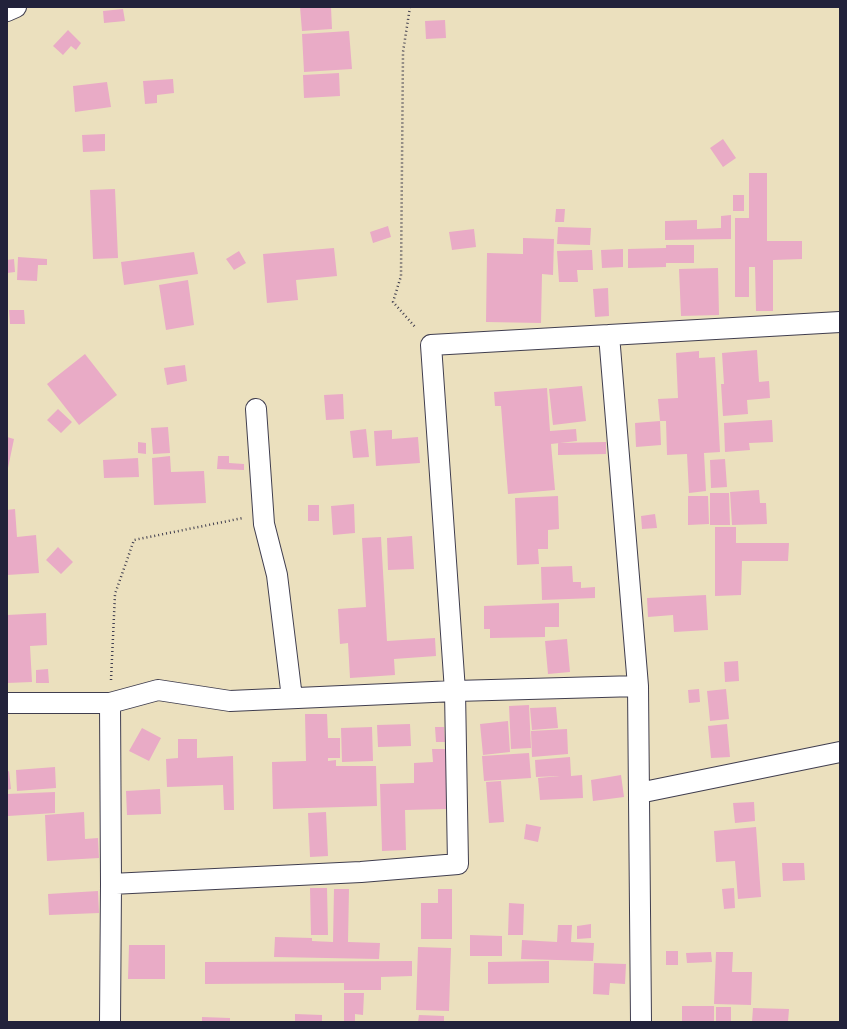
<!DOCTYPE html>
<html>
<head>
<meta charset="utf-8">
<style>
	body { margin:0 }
	#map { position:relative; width:847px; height:1029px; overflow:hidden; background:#ebe0be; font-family:Pangolin,sans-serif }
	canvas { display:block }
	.frame { position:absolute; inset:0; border:8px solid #22223b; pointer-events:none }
</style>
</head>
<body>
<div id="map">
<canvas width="847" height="1029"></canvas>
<div class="frame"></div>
</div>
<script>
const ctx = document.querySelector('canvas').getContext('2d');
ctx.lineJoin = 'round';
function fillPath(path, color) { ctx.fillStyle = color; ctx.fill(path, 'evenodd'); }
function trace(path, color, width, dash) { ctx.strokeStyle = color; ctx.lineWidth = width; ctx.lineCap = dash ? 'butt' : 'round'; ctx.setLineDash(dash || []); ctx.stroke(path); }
fillPath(new Path2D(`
	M 300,7 L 331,7 L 332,29 L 302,31 Z
	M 123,9 L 125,21 L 104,23 L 103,11 Z
	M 445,20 L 446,38 L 426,39 L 425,21 Z
	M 68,30 L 81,43 L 76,50 L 71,46 L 63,55 L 53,46 Z
	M 349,31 L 352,69 L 304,72 L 302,34 Z
	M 339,73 L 340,96 L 304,98 L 303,75 Z
	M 173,79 L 174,93 L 157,95 L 157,103 L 145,104 L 143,81 Z
	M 107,82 L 111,107 L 75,112 L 73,86 Z
	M 105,134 L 105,151 L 83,152 L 82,135 Z
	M 723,139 L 736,158 L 723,167 L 710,148 Z
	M 749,173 L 767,173 L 767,241 L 802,241 L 802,259 L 773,260 L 773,311 L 756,311 L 755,267 L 749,267 L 749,297 L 735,297 L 735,218 L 749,218 Z
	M 115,189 L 118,258 L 93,259 L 90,190 Z
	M 733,195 L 744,195 L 744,211 L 733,211 Z
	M 556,209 L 565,209 L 564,222 L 555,222 Z
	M 731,215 L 731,239 L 665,240 L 665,221 L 697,220 L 697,229 L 721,228 L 721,216 Z
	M 388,226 L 391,237 L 373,243 L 370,232 Z
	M 558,227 L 591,228 L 590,245 L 557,244 Z
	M 474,229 L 476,247 L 452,250 L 449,232 Z
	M 523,238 L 554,239 L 553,275 L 542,274 L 541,323 L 486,322 L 487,253 L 523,254 Z
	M 666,245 L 694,245 L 694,263 L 666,263 L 666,267 L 628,268 L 628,249 L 666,248 Z
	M 334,248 L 337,276 L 296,280 L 298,300 L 267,303 L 263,254 Z
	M 623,249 L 623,267 L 602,268 L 601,250 Z
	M 592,250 L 593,270 L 577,270 L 578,282 L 559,282 L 557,251 Z
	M 239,251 L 246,263 L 234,270 L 226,259 Z
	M 194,252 L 198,274 L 124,285 L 121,262 Z
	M 18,257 L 47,259 L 47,265 L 38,265 L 37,281 L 17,280 Z
	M 14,259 L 15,272 L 7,273 L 7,260 Z
	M 718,268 L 719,315 L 681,316 L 679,269 Z
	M 188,280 L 194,325 L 166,330 L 159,285 Z
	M 608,288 L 609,316 L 595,317 L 593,289 Z
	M 9,310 L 24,310 L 25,324 L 10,324 Z
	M 757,350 L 759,382 L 769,381 L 770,398 L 747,400 L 748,414 L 723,416 L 721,384 L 724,384 L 722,353 Z
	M 699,351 L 699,358 L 715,357 L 720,452 L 704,453 L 706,491 L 689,493 L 687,454 L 667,455 L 666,421 L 660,421 L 658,399 L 678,398 L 676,353 Z
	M 85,354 L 117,395 L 79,425 L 47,384 Z
	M 185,365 L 187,381 L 167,385 L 164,368 Z
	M 582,386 L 586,421 L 553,425 L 549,389 Z
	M 547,388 L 550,431 L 576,429 L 577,441 L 551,444 L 555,490 L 508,494 L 501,406 L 495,406 L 494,392 Z
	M 343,394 L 344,419 L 326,420 L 324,395 Z
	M 58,409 L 72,422 L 61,433 L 47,420 Z
	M 772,420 L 773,442 L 749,443 L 750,450 L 725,452 L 724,423 Z
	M 660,421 L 661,445 L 636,447 L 635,423 Z
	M 168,427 L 170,453 L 153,454 L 151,428 Z
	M 366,429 L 369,457 L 353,458 L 350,431 Z
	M 392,430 L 392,439 L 418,437 L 420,463 L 376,466 L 374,431 Z
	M 7,437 L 14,439 L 8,468 L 7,468 Z
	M 138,442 L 146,443 L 146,454 L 138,453 Z
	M 606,442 L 606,454 L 558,455 L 558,443 Z
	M 170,456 L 171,472 L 204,471 L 206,503 L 154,505 L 152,458 Z
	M 218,456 L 229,456 L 229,463 L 244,464 L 244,470 L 217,469 Z
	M 138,458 L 139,477 L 104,478 L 103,460 Z
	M 725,459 L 727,487 L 711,488 L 710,460 Z
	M 759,490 L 760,503 L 766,503 L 767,524 L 732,525 L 730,492 Z
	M 710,493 L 729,493 L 730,525 L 710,525 Z
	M 558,496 L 559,529 L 548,530 L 548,549 L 538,549 L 539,564 L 517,565 L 515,498 Z
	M 688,496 L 708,496 L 709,524 L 688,525 Z
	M 354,504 L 355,533 L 333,535 L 331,506 Z
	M 308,505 L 319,505 L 319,521 L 308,521 Z
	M 15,509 L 17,537 L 36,535 L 39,573 L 7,575 L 7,510 Z
	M 655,514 L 657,528 L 642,529 L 641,516 Z
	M 715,527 L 736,527 L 736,543 L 789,543 L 788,561 L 742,561 L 741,595 L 715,596 Z
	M 412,536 L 414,569 L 388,570 L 387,538 Z
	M 381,537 L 387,641 L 435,638 L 436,656 L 394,659 L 395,675 L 350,678 L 348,643 L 340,644 L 338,609 L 366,607 L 362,538 Z
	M 58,547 L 73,562 L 61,574 L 46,560 Z
	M 572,566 L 573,582 L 581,582 L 581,588 L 595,587 L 595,598 L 542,600 L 541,567 Z
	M 706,595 L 708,630 L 674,632 L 673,615 L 648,617 L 647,598 Z
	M 559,603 L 559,627 L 545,627 L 545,637 L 490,638 L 490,629 L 484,629 L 484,606 Z
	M 46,613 L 47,645 L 30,646 L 32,682 L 7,683 L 7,615 Z
	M 567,639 L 570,672 L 548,674 L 545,641 Z
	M 738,661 L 739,681 L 725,682 L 724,662 Z
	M 48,669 L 49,683 L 36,683 L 36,670 Z
	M 699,689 L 700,702 L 689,703 L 688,690 Z
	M 726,689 L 729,719 L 710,721 L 707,691 Z
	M 529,705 L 531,748 L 511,749 L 509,706 Z
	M 556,707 L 558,728 L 532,730 L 530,708 Z
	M 305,714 L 327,714 L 328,738 L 340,738 L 340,758 L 328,758 L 328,761 L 336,760 L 336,766 L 376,766 L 377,806 L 273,809 L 272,762 L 306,761 Z
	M 508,721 L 510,752 L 483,755 L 480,724 Z
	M 410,724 L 411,746 L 378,747 L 377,725 Z
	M 727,724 L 730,757 L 711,758 L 708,726 Z
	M 372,727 L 373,761 L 342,762 L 341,728 Z
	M 435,727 L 444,727 L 445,742 L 436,742 Z
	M 142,728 L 161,738 L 149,761 L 129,751 Z
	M 567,729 L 568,754 L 532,757 L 531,731 Z
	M 178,739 L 197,739 L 197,758 L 233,756 L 234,810 L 224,810 L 223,785 L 167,787 L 166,759 L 178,758 Z
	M 432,749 L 447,749 L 447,809 L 405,810 L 406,850 L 382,851 L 380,784 L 414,783 L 414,763 L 433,762 Z
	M 529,753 L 531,778 L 484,781 L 482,756 Z
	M 570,757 L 571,776 L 582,775 L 583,798 L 540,800 L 538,778 L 560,776 L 536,777 L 535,760 Z
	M 55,767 L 56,788 L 17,791 L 16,770 Z
	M 9,771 L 11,789 L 7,790 L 7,772 Z
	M 621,775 L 624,797 L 593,801 L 591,780 Z
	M 501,781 L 504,822 L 489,823 L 486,782 Z
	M 160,789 L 161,814 L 127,815 L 126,791 Z
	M 55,792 L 55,813 L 8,816 L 7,794 Z
	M 754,802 L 755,821 L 735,823 L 733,803 Z
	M 84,812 L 85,839 L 98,838 L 99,858 L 47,861 L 45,815 Z
	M 326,812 L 328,856 L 310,857 L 308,813 Z
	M 526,824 L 541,827 L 538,842 L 524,839 Z
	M 756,827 L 761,897 L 738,899 L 735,861 L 716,862 L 714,831 Z
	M 782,863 L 804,863 L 805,880 L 783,881 Z
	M 310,888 L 327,888 L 328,935 L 311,935 Z
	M 734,888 L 735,908 L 724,909 L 722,889 Z
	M 334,889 L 349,889 L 348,942 L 380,943 L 379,959 L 274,957 L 275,937 L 312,938 L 312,941 L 333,942 Z
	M 438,889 L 452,889 L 452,939 L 421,939 L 421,903 L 438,903 Z
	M 98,891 L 99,913 L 49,915 L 48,894 Z
	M 509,903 L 524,904 L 523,935 L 508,935 Z
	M 591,924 L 591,938 L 577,939 L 577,926 Z
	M 558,925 L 572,925 L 571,942 L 594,943 L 593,961 L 521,959 L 522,940 L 557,942 Z
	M 470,935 L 502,936 L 502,956 L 470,956 Z
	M 129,945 L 165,945 L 165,979 L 128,979 Z
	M 418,947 L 451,948 L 449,1011 L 416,1010 Z
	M 666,951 L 678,951 L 678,965 L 666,965 Z
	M 711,952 L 712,962 L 687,963 L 686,953 Z
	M 716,952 L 733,952 L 732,972 L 752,972 L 751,1005 L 714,1004 Z
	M 412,961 L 412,976 L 381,977 L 381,990 L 344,990 L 344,983 L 205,984 L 205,962 Z
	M 549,961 L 549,983 L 488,984 L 488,962 Z
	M 594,963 L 626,964 L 625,984 L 610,983 L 609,995 L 593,994 Z
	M 344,993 L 364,993 L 363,1015 L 355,1014 L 355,1022 L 344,1022 Z
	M 682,1006 L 714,1006 L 714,1022 L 682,1022 Z
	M 716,1007 L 731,1007 L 731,1022 L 716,1022 Z
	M 753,1008 L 789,1009 L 788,1022 L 752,1022 Z
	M 295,1014 L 322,1015 L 322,1022 L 295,1022 Z
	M 419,1015 L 444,1016 L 444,1022 L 418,1022 Z
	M 202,1017 L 230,1018 L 230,1022 L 202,1022 Z`), '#e9abc6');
const minor = new Path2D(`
	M 7,11 L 16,7
	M 609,335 L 638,686
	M 256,409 L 264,524 L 277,575 L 292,698
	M 7,703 L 110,703 L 158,690 L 230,701 L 455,691 L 638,686 L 641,1022
	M 110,703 L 111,884 L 110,1022
	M 639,793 L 840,752
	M 111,884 L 361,872 L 458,864 L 455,691 L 431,345 L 840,322`);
trace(minor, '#403e4f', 22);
trace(new Path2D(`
	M 410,7 L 403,52 L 401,276 L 393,302 L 416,328
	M 111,680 L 115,594 L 134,540 L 243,518`), '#403e4f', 2.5, [1, 3]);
trace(minor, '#fff', 20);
</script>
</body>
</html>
